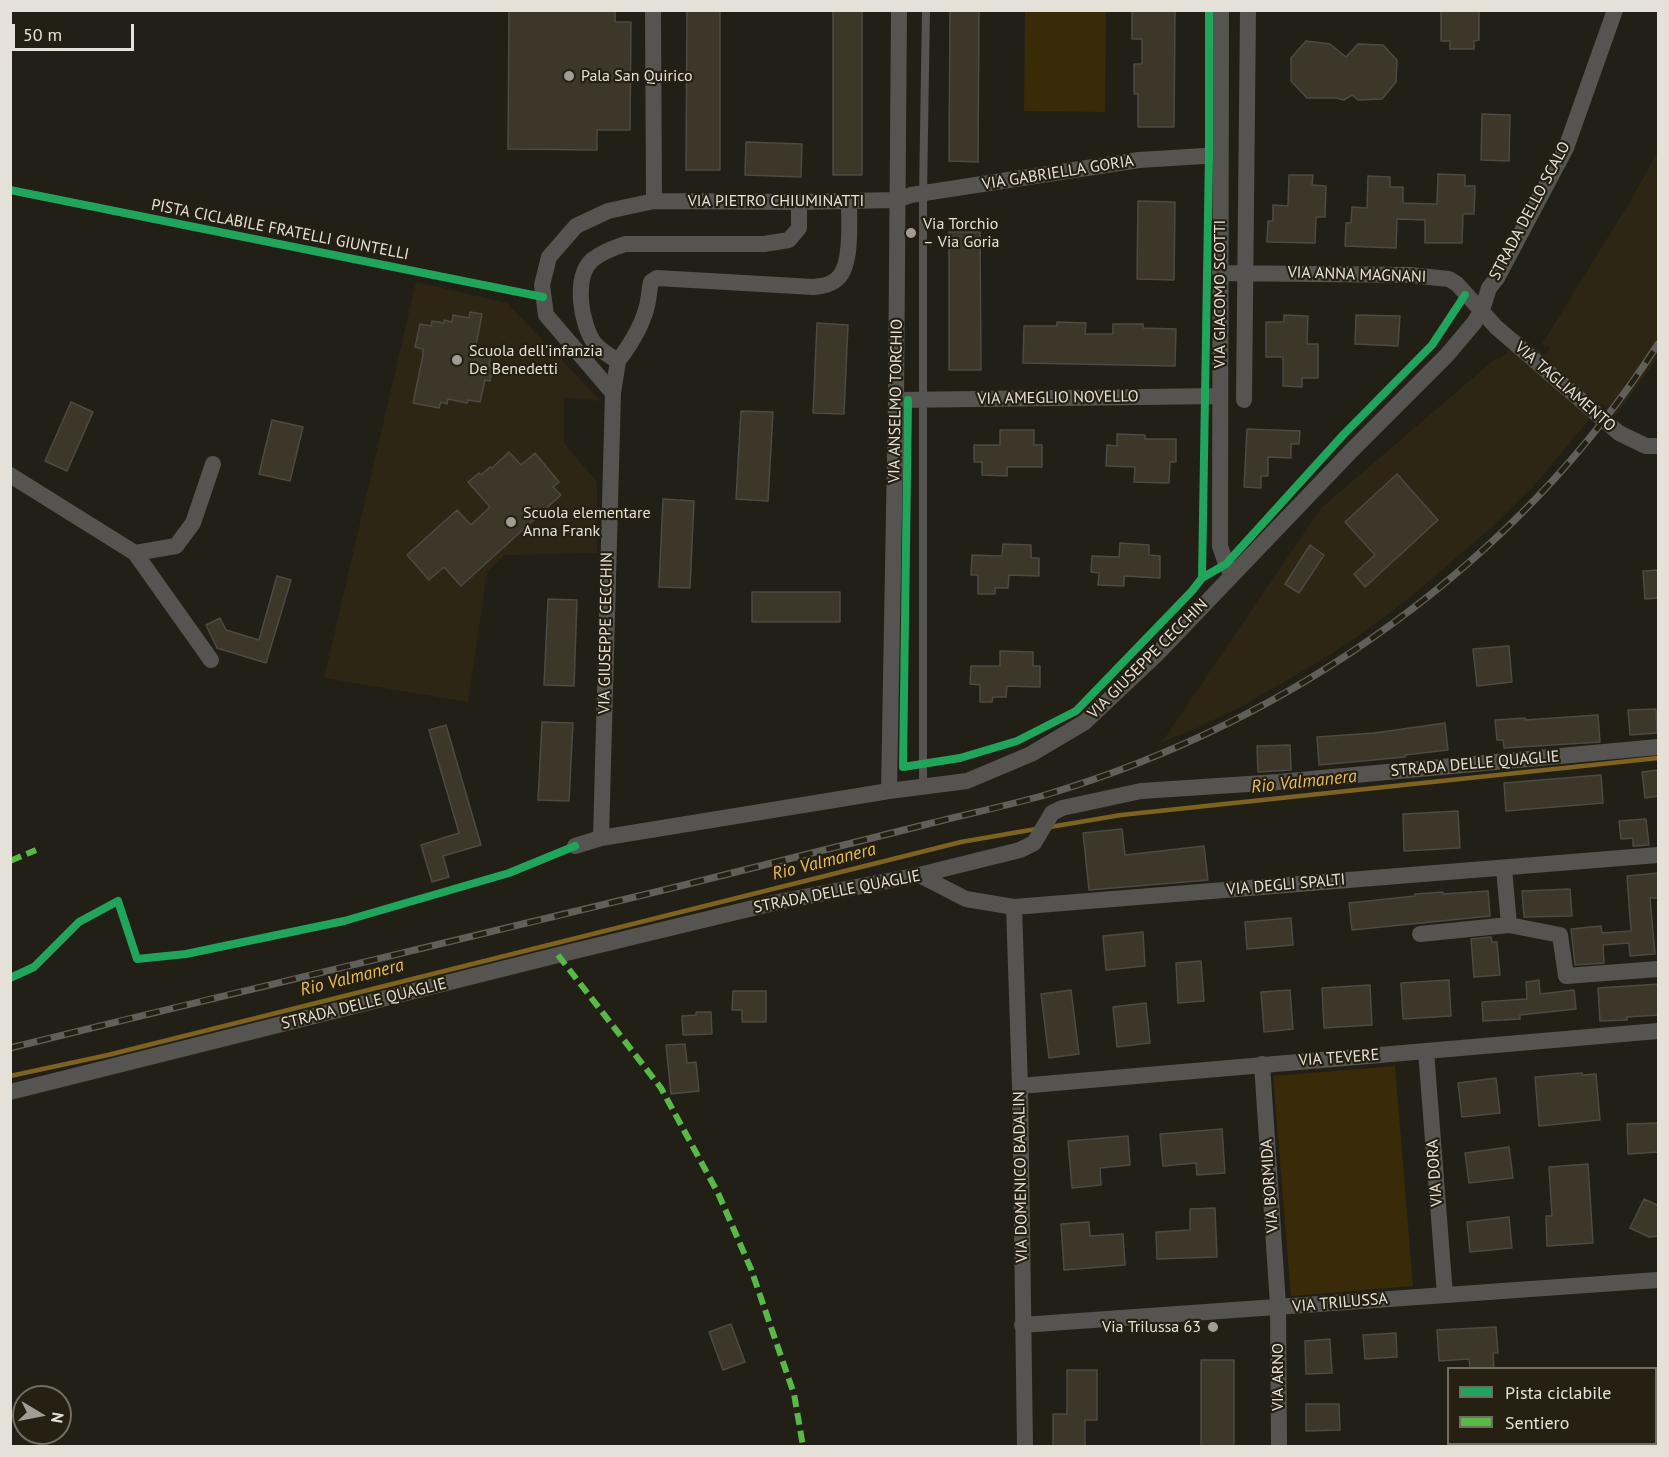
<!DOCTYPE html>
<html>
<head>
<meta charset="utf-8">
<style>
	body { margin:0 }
	#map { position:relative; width:1669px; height:1457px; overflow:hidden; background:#221f17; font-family:"PT Sans",sans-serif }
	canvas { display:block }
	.frame { position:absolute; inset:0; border:12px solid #e5e1d9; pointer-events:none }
	.legend { position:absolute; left:1447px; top:1367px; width:210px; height:78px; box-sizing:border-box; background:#262013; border:2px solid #726d62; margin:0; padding:8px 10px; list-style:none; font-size:18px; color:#e5e1d9 }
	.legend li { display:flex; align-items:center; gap:12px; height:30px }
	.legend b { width:30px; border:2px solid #726d62 }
	.north { position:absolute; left:12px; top:1385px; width:60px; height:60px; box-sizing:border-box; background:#262013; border:2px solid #726d62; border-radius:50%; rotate:100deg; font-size:16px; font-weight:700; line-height:24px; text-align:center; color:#e5e1d9 }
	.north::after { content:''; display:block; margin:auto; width:21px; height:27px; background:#a19d95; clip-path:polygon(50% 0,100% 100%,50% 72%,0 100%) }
	.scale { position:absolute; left:12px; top:24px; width:122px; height:27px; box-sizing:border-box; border:3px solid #e5e1d9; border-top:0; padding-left:8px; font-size:18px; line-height:21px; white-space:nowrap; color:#e5e1d9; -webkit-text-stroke:4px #262013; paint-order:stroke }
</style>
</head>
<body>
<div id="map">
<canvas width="1669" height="1457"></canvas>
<div class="frame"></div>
<ul class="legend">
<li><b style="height:8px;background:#20a55d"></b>Pista ciclabile</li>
<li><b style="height:8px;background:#58b947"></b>Sentiero</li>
</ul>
<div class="north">N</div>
<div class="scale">50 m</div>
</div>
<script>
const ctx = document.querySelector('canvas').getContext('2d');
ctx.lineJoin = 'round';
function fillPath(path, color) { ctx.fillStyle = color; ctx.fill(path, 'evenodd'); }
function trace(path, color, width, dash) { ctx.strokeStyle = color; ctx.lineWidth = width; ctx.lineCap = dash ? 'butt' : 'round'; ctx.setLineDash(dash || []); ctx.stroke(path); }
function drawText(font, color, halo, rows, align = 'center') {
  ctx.font = font + ' "PT Sans",sans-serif'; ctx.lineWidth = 4.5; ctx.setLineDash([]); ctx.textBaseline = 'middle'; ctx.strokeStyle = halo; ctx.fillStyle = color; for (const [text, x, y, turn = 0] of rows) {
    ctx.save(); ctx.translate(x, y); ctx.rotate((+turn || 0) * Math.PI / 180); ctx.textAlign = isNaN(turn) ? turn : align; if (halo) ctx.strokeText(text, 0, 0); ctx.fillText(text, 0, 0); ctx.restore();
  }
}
fillPath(new Path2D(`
	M 1658,151 L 1658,358 L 1615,416 L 1602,404 L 1533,487 L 1492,527 L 1408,599 L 1367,630 L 1325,658 L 1244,705 L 1197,728 L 1162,742 L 1321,508 L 1495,359 L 1501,358 L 1508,351 L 1516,332 L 1543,354 L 1548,351 L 1550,347 L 1542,344 L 1631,200 Z
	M 416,282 L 507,303 L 601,401 L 564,397 L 564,443 L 597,482 L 597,553 L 504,555 L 487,572 L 468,702 L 324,678 Z`), '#2e2614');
fillPath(new Path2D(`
	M 1025,11 L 1106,11 L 1105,112 L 1024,111 Z
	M 1395,1066 L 1413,1286 L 1291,1296 L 1273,1076 Z`), '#392b07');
trace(new Path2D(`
	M 1050,827 L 1121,815 L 1658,758
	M 10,1076 L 108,1055 L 961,842 L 1036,829`), '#7e6220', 4.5);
const building = new Path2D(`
	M 509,10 L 615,10 L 615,22 L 631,22 L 630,130 L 597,130 L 597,150 L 508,149 Z
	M 687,10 L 720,10 L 720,170 L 686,170 Z
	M 833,10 L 862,10 L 862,175 L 833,175 Z
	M 950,10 L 979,10 L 978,162 L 949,161 Z
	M 1132,10 L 1175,10 L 1174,127 L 1138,127 L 1138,94 L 1134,94 L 1134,64 L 1142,64 L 1142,39 L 1132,39 Z
	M 1441,10 L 1479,10 L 1479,40 L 1474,41 L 1474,49 L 1450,49 L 1450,41 L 1441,41 Z
	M 1306,41 L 1330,44 L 1346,57 L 1358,44 L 1383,45 L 1397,60 L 1396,82 L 1382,99 L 1358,100 L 1352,95 L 1344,100 L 1336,98 L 1307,98 L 1291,81 L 1291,58 Z
	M 1482,114 L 1510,115 L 1509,161 L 1481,160 Z
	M 746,142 L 802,144 L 801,177 L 745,175 Z
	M 1438,174 L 1465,175 L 1465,186 L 1475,186 L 1474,214 L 1463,214 L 1462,243 L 1425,243 L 1425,220 L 1397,219 L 1396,248 L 1345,246 L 1346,223 L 1351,223 L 1352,207 L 1367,208 L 1368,176 L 1390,177 L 1390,187 L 1403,187 L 1403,203 L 1437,204 Z
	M 1289,175 L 1313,175 L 1312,185 L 1326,186 L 1325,217 L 1316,217 L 1315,243 L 1267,242 L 1268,221 L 1273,221 L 1273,205 L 1288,206 Z
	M 1138,201 L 1175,202 L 1174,280 L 1137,279 Z
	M 949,232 L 980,232 L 981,370 L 949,370 Z
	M 470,312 L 482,314 L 475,350 L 491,353 L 489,365 L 493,366 L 490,381 L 485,380 L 480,402 L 468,400 L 467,403 L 448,399 L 447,404 L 441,402 L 439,408 L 413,403 L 423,355 L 423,349 L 415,347 L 420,324 L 431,326 L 432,321 L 444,323 L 444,320 L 452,322 L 453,315 L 469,318 Z
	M 1284,315 L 1308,316 L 1307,344 L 1318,344 L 1318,378 L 1302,378 L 1302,387 L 1283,386 L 1283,357 L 1266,357 L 1266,322 L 1284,322 Z
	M 1356,315 L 1400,316 L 1398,346 L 1355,344 Z
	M 1057,322 L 1086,323 L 1085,334 L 1113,334 L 1113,324 L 1143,324 L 1143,328 L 1176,329 L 1175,366 L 1023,363 L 1024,326 L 1057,326 Z
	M 817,323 L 848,325 L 844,414 L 813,413 Z
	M 71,402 L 93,412 L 67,471 L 45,461 Z
	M 741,411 L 773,412 L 768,501 L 736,499 Z
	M 272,420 L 303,427 L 290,481 L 259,474 Z
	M 1247,429 L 1300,431 L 1299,444 L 1291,444 L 1291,458 L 1268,457 L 1268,476 L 1261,476 L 1261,488 L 1244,487 Z
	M 1000,430 L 1034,430 L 1034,445 L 1042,445 L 1042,467 L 1007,467 L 1007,476 L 982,475 L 982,462 L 974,462 L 974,445 L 1000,445 Z
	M 1117,434 L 1145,435 L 1145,439 L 1176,439 L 1176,462 L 1170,462 L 1169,483 L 1134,482 L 1135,467 L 1106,466 L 1107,445 L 1117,446 Z
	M 509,452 L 521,465 L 535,453 L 559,482 L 553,487 L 561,495 L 461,586 L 444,567 L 429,580 L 407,555 L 457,510 L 471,525 L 490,507 L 468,482 L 479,473 L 481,475 L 490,467 L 492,468 Z
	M 1397,474 L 1438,520 L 1365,587 L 1354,574 L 1375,555 L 1345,522 Z
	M 663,499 L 694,501 L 690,588 L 659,587 Z
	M 1120,543 L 1149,545 L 1149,555 L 1160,556 L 1160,578 L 1124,576 L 1124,586 L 1098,585 L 1099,573 L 1091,572 L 1092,556 L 1119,557 Z
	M 1003,544 L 1031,545 L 1031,558 L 1039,558 L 1039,576 L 1009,575 L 1008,588 L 995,588 L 995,594 L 978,594 L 978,575 L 971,575 L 972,555 L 1002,556 Z
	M 1310,545 L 1324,555 L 1299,593 L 1285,584 Z
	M 1659,570 L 1659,598 L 1645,599 L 1643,571 Z
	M 277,576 L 291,580 L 266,663 L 217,648 L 206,625 L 220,618 L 226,630 L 259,640 Z
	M 752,592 L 840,592 L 840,622 L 752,622 Z
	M 548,599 L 577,600 L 574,686 L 544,685 Z
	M 1509,646 L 1512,682 L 1477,686 L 1473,649 Z
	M 1000,651 L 1033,652 L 1033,666 L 1040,666 L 1040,687 L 1007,686 L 1006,697 L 993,697 L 992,702 L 980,702 L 980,685 L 970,684 L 971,666 L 1000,666 Z
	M 1656,709 L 1657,733 L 1630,735 L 1628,710 Z
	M 1598,715 L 1600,742 L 1504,748 L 1503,740 L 1497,740 L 1495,720 L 1525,718 L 1525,720 Z
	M 542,722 L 573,723 L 569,801 L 538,800 Z
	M 1445,723 L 1448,750 L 1405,755 L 1405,757 L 1319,765 L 1317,737 L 1374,733 Z
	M 446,725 L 481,845 L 443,856 L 449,877 L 432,882 L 421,845 L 459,833 L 429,730 Z
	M 1290,745 L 1291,770 L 1258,772 L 1257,746 Z
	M 1659,770 L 1659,796 L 1645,798 L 1642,772 Z
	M 1601,775 L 1603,803 L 1506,811 L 1504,783 Z
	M 1458,811 L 1460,848 L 1404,851 L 1403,814 Z
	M 1646,819 L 1649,845 L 1633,846 L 1633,838 L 1621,839 L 1619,821 Z
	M 1122,829 L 1125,855 L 1204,846 L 1208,880 L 1089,890 L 1083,833 Z
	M 1659,873 L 1659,898 L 1650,898 L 1655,954 L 1630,956 L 1629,943 L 1603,945 L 1604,963 L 1575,965 L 1571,929 L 1601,926 L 1602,933 L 1631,931 L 1627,876 Z
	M 1570,889 L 1572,916 L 1524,917 L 1522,891 Z
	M 1488,891 L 1490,916 L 1352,930 L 1349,903 L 1415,896 L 1415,894 L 1443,892 L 1443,894 Z
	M 1291,918 L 1293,945 L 1247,949 L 1245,922 Z
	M 1143,932 L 1145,966 L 1106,970 L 1103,936 Z
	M 1491,937 L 1492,942 L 1497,942 L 1500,975 L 1474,977 L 1471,939 Z
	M 1201,961 L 1204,1001 L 1178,1003 L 1176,963 Z
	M 1449,980 L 1451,1016 L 1403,1019 L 1401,983 Z
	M 1539,980 L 1540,994 L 1574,990 L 1576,1009 L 1520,1015 L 1520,1019 L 1483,1021 L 1482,1002 L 1527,999 L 1526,982 Z
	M 1659,984 L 1659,1015 L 1627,1017 L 1627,1020 L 1600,1021 L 1598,988 Z
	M 1370,985 L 1372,1025 L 1324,1028 L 1322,988 Z
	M 1071,990 L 1079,1054 L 1049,1058 L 1041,994 Z
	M 1290,990 L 1293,1029 L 1264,1032 L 1261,992 Z
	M 733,991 L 766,991 L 766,1022 L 742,1022 L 742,1010 L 732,1010 Z
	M 1146,1003 L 1150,1043 L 1117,1047 L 1113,1007 Z
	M 696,1012 L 711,1012 L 712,1034 L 683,1035 L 682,1016 L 696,1015 Z
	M 685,1044 L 687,1063 L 696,1062 L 699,1091 L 671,1094 L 666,1045 Z
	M 1582,1073 L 1582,1075 L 1596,1074 L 1600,1120 L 1539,1126 L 1535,1077 Z
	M 1496,1078 L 1500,1113 L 1462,1117 L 1458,1083 Z
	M 1659,1123 L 1659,1152 L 1628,1154 L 1627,1124 Z
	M 1222,1129 L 1225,1173 L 1197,1175 L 1196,1163 L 1163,1166 L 1160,1134 Z
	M 1128,1136 L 1130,1165 L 1100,1168 L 1101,1185 L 1072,1188 L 1068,1141 Z
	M 1509,1147 L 1513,1178 L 1469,1183 L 1465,1153 Z
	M 1588,1164 L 1593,1243 L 1547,1246 L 1546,1216 L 1552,1216 L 1549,1167 Z
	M 1644,1199 L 1659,1206 L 1659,1236 L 1649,1237 L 1630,1228 Z
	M 1215,1208 L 1217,1257 L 1157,1259 L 1156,1232 L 1190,1230 L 1190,1209 Z
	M 1509,1217 L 1512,1248 L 1470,1252 L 1467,1222 Z
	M 1089,1222 L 1090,1236 L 1123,1234 L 1125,1265 L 1064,1270 L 1061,1224 Z
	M 731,1324 L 745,1362 L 723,1370 L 709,1332 Z
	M 1496,1327 L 1498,1353 L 1493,1353 L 1494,1368 L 1470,1368 L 1469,1359 L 1439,1361 L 1437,1330 Z
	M 1396,1333 L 1397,1357 L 1365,1359 L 1363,1335 Z
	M 1330,1339 L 1332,1373 L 1306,1374 L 1305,1341 Z
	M 1201,1360 L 1234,1360 L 1234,1446 L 1201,1446 Z
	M 1067,1370 L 1097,1370 L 1097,1420 L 1085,1420 L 1085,1446 L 1053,1446 L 1053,1414 L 1067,1414 Z
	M 1306,1404 L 1339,1404 L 1340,1430 L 1306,1431 Z`);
fillPath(building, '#3d3729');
trace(building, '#4d4a44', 1.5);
trace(new Path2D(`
	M 10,978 L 34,967 L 79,922 L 118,901 L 137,959 L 186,954 L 344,921 L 509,873 L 561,852`), '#585652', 3, [3, 4.5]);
trace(new Path2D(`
	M 923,786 L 923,194 L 926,10`), '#555450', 8);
trace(new Path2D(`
	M 653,10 L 654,201
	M 1221,10 L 1220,546 L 1226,564 L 1232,575
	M 799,202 L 799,228 L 789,240 L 764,244 L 625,244 C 613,248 602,252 592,260 C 573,278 581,325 595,344 C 601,351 610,356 618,361 C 631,344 642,326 647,306 C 649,298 649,290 651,282 L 657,278 L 813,287 C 822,286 832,285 839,277 C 852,263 849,221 849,202
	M 1220,273 L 1410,275 L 1449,279 L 1457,284 L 1496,327 L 1619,433 L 1646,446 L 1658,446
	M 613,393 L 546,315 L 542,285 L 549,257 L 576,226 L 608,211 L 654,201 L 799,202 L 897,200 L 911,195 L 1139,160 L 1220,155
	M 896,400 L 1220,396
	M 1244,400 L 1248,10
	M 10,475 L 135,553 L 176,546 L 193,523 L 213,464
	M 135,553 L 211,660
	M 889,791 L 896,400 L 899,10
	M 601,838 L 613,393 L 618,361
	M 575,846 L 601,838 L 889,791 L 967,781 L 1031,754 L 1085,722 L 1157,654 L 1353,449 L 1447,355 L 1474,323 L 1482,310 L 1489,288 L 1497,278 L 1566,148 L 1615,10
	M 1504,868 L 1509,925
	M 919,875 L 966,899 L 1014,907 L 1658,855
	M 1014,907 L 1020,1086 L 1025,1446
	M 1420,934 L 1509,925 L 1560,935 L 1566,976 L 1658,969
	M 1426,1051 L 1445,1295
	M 1262,1064 L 1278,1305 L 1279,1446
	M 1020,1086 L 1658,1031
	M 10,1092 L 558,955 L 778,902 L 919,875 L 1020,850 L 1034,843 L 1052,813 L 1062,808 L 1141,791 L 1279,782 L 1658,747
	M 1022,1325 L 1658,1280`), '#555450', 16);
const rail = new Path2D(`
	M 10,1048 C 232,993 455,941 676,887 C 760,866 844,845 928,824 C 967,814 1006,806 1045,795 C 1294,721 1517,563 1658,344`);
trace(rail, '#605f59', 7);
trace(rail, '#262013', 4.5, [14]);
trace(new Path2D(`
	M 10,861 L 36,850
	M 558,955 L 661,1088 L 718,1193 L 751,1269 L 794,1394 L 803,1446`), '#58b947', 6, [12, 6]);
trace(new Path2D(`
	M 10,190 L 543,297
	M 908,400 L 903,767 L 960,758 L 1017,741 L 1076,711 L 1192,591 L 1202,578 L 1209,155 L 1209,10
	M 1202,578 L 1226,564 L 1344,434 L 1432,345 L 1465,295
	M 10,978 L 34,967 L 79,922 L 118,901 L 137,959 L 186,954 L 344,921 L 509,873 L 575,846`), '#20a55d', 8);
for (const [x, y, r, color] of [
	[569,76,6,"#a19d95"],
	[911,233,6,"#a19d95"],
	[457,360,6,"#a19d95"],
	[511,522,6,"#a19d95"],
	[1213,1327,6,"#a19d95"]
]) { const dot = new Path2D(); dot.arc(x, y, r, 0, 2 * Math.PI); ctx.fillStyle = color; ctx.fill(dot); trace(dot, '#262013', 2); }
drawText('16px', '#e5e1d9', '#262013', [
	["Pala San Quirico",581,76],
	["Via Torchio",923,224],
	["– Via Goria",923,242],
	["Scuola dell'infanzia",469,351],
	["De Benedetti",469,369],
	["Scuola elementare",523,513],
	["Anna Frank",523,531],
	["Via Trilussa 63",1201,1327,"right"]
], 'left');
drawText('16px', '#e5e1d9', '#262013', [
	["VIA GABRIELLA GORIA",1058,173,-9],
	["VIA PIETRO CHIUMINATTI",776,201],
	["STRADA DELLO SCALO",1530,211,-62],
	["PISTA CICLABILE FRATELLI GIUNTELLI",280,230,11],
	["VIA ANNA MAGNANI",1357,275,2],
	["VIA GIACOMO SCOTTI",1220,294,-90],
	["VIA TAGLIAMENTO",1565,387,41],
	["VIA AMEGLIO NOVELLO",1058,398,-1],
	["VIA ANSELMO TORCHIO",896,401,-89],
	["VIA GIUSEPPE CECCHIN",606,633,-89],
	["VIA GIUSEPPE CECCHIN",1148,659,-45],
	["STRADA DELLE QUAGLIE",1475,764,-5],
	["VIA DEGLI SPALTI",1286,885,-5],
	["STRADA DELLE QUAGLIE",837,892,-11],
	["STRADA DELLE QUAGLIE",364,1004,-14],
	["VIA TEVERE",1339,1058,-4],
	["VIA DORA",1435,1173,-94],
	["VIA DOMENICO BADALIN",1021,1177,-91],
	["VIA BORMIDA",1270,1186,-94],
	["VIA TRILUSSA",1340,1303,-5],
	["VIA ARNO",1278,1377,-90]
]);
drawText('italic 18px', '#e8bd5c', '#262013', [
	["Rio Valmanera",1304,782,-6],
	["Rio Valmanera",824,862,-14],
	["Rio Valmanera",352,978,-14]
]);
</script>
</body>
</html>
